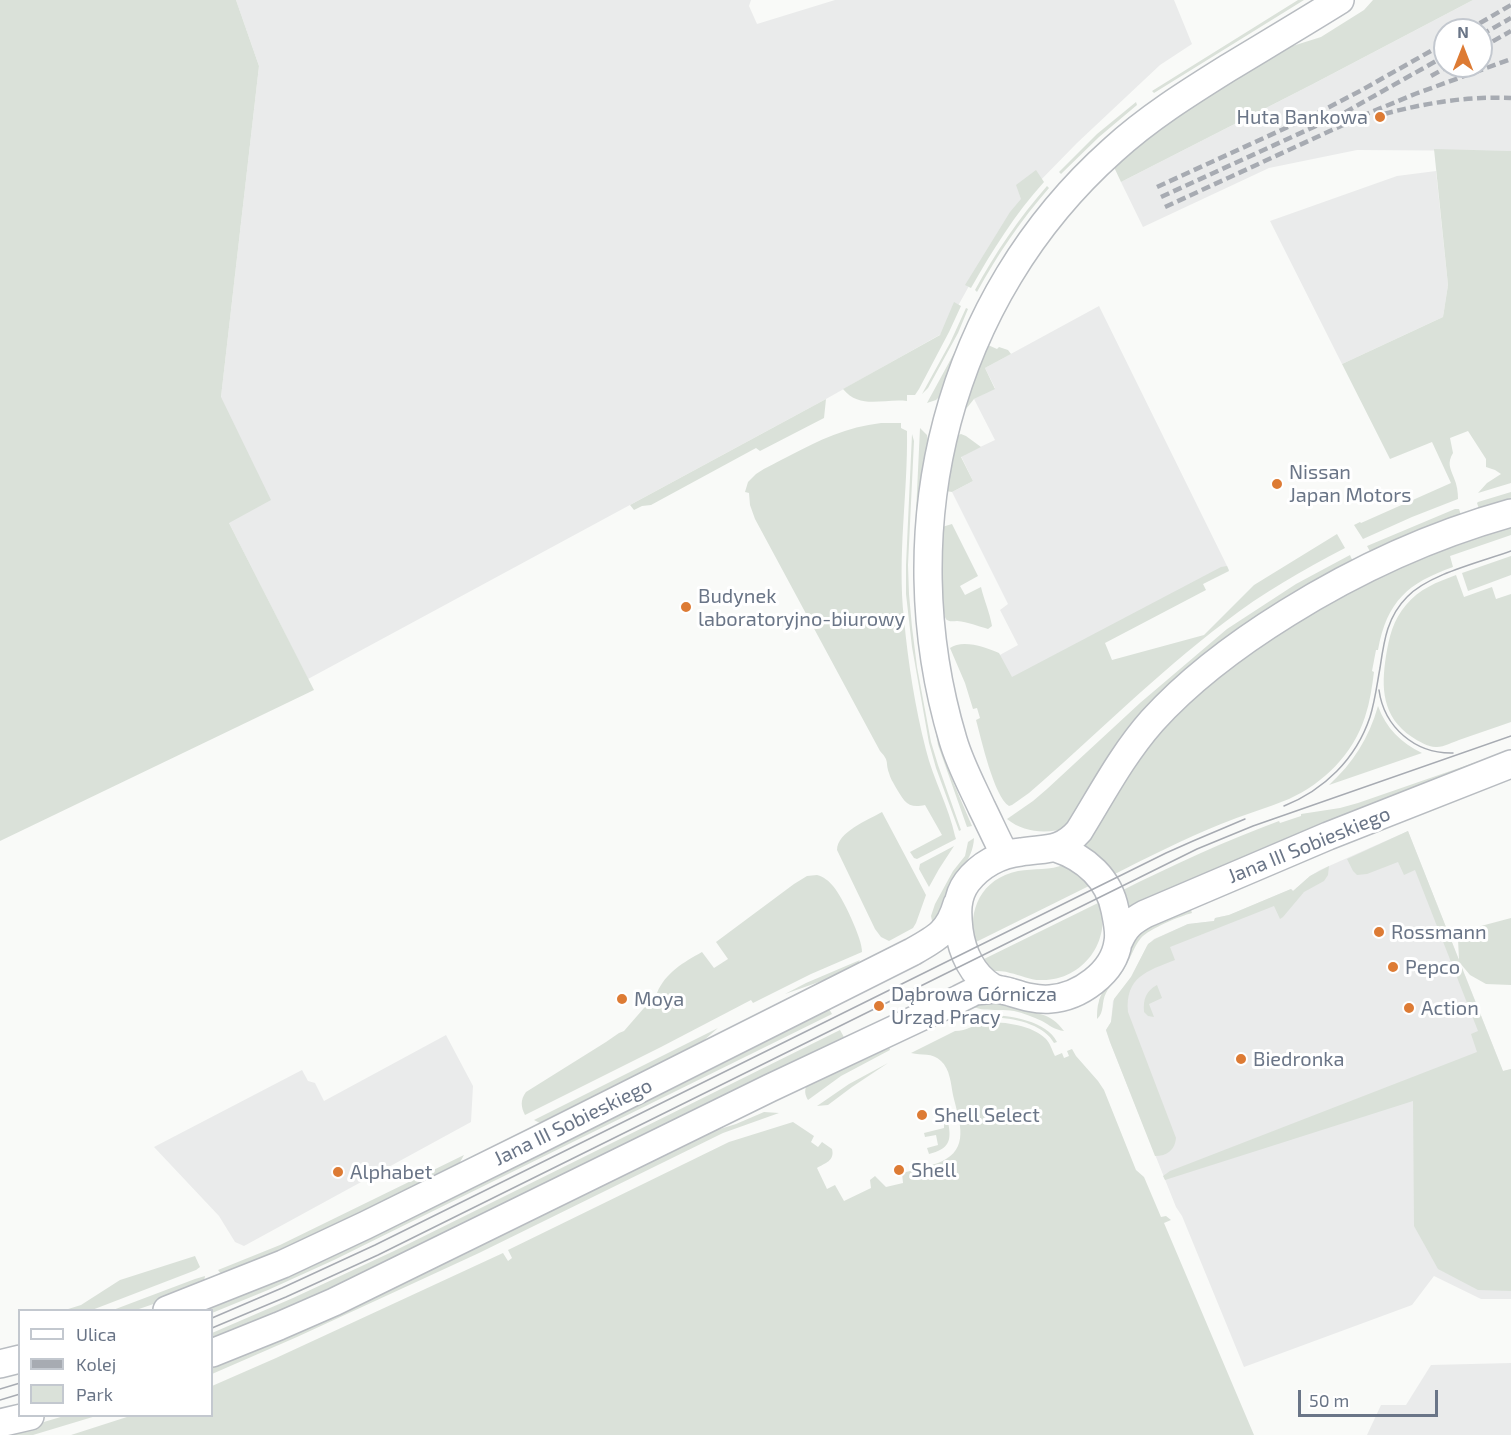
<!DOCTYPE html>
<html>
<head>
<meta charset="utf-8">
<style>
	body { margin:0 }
	#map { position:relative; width:1511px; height:1435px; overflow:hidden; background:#f9faf8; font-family:"Exo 2",sans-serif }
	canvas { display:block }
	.legend { position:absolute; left:18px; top:1309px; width:195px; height:108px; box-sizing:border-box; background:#fff; border:2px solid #c3c8cf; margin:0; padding:8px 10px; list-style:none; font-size:18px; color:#6a7587 }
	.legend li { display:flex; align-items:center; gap:12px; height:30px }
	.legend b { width:30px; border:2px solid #c3c8cf }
	.north { position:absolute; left:1433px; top:18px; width:60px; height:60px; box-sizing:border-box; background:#fff; border:2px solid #c3c8cf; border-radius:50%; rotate:0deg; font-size:16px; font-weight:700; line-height:24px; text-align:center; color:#6a7587 }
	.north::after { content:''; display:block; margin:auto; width:21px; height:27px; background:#dd7b34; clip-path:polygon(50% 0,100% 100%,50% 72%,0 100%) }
	.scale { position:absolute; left:1298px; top:1390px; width:140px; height:27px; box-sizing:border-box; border:3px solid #6a7587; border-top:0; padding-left:8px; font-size:18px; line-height:21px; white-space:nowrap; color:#6a7587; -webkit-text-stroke:4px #fff; paint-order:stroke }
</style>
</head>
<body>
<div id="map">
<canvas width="1511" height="1435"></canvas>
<ul class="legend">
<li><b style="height:8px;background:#fff"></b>Ulica</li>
<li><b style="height:8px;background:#a7abb2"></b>Kolej</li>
<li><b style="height:16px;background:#dae1d9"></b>Park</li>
</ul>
<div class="north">N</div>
<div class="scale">50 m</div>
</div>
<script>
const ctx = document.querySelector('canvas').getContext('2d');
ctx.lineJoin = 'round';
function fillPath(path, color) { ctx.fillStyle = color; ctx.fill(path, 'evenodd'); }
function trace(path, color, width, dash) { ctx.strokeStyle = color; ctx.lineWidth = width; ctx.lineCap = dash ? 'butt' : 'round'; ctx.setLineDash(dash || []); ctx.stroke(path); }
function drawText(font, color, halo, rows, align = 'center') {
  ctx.font = font + ' "Exo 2",sans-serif'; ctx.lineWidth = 6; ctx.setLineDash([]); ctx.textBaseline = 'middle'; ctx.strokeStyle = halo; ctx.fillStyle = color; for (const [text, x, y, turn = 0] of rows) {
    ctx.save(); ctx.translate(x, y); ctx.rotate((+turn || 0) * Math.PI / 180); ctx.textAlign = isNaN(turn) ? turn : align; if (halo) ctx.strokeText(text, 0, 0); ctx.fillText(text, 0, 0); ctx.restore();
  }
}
fillPath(new Path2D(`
	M 236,0 L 751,0 L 749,6 L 757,24 L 835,0 L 1174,0 L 1192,44 L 1160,65 L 1077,143 L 1034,187 L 985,257 L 943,333 L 826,399 L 308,679 L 229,523 L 221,397 L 259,66 Z
	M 1473,0 L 1511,0 L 1511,151 L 1357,150 L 1269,168 L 1143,227 L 1121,182 L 1313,84 ZM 1445,30 L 1481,30 L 1481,66 L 1445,66 Z
	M 1436,171 L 1448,285 L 1443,317 L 1342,364 L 1270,221 L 1397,176 Z
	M 1099,306 L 1229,570 L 1014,682 L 998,656 L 1018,645 L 1000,610 L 1008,604 L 952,492 L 973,481 L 961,456 L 995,440 L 974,399 L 995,388 L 985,368 Z
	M 1408,831 L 1503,1071 L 1511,1069 L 1511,1299 L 1481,1299 L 1434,1276 L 1412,1305 L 1244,1367 L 1182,1216 L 1176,1207 L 1110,1042 L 1106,1030 L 1111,1022 L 1113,1001 L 1131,977 L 1147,946 L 1154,939 L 1188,924 L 1214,921 L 1215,918 L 1229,915 L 1291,889 L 1293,891 L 1310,876 L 1320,870 Z
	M 446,1035 L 473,1086 L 471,1122 L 244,1246 L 235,1242 L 219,1216 L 154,1147 L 302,1070 L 308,1081 L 315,1083 L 324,1101 Z
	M 1511,1363 L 1511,1435 L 1367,1435 L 1381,1405 L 1406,1405 L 1431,1365 Z`), '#eaebeb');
fillPath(new Path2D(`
	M 0,0 L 236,0 L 259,66 L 221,397 L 271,500 L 229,523 L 314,690 L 0,841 Z
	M 1298,0 L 1304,0 L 1154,93 L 1152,91 Z
	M 1373,0 L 1473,0 L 1313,84 L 1121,182 L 1113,165 L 1153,131 L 1283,49 L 1321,37 L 1364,10 Z
	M 1136,102 L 1137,105 L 1099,137 L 1061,174 L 1059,172 L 1097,134 Z
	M 1434,149 L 1511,151 L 1511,483 L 1478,493 L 1487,483 L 1501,474 L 1495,470 L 1486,467 L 1486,459 L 1468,431 L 1450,438 L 1453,453 C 1447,463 1450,468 1454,478 C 1457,485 1458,492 1458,499 L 1412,517 L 1363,539 L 1354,525 L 1360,522 L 1361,523 L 1451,483 L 1432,442 L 1390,459 L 1342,364 L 1443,317 L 1448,285 Z
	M 1036,170 L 1044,182 C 1015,214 992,251 971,288 L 965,285 L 1010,212 L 1021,199 L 1016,185 Z
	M 1047,186 L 1049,188 C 1021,220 997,255 977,292 L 975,290 C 995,253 1019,218 1047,186 Z
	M 954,302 L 961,306 L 949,332 L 919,389 L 915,395 L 907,395 L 907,401 C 884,398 860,410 843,389 L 940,335 Z
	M 966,308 L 968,309 L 958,333 L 928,388 L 922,394 L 950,343 Z
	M 973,314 L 973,316 L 945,392 L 936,400 L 927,403 L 959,344 Z
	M 988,345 L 997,349 L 999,347 L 1008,350 L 1011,354 L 985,368 L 995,389 L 974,399 L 966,409 L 972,385 Z
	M 826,399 L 824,418 L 760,451 L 756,448 L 651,505 L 642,506 L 634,510 L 630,505 Z
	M 881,423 L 901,423 L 901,428 L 907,431 C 908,494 897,555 904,619 C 908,662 915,707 926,750 C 933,779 949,807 955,836 L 956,839 L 917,859 L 914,858 L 910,852 L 942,835 L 925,805 C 907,809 904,801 895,786 C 893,782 890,778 889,773 C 885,761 890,762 880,751 L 755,519 L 750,505 L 749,493 L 745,492 L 748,482 L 756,474 C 766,467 778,462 789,456 C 819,440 847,427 881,423 Z
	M 920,428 L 927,435 L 929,446 L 925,665 L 937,730 L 943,755 L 954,784 L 972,826 L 967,827 L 938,745 L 918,634 L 915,598 L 914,555 Z
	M 912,434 L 914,441 L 908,565 L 909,594 L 912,627 L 917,667 L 931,742 L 938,765 L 961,830 L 959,831 L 936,768 L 929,743 L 912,647 L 906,594 L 906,565 Z
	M 961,434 L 966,436 L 981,447 L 961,457 L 973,481 L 952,492 L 946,491 L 956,436 Z
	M 1511,492 L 1511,503 L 1480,512 L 1477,503 L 1478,502 Z
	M 1455,509 L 1459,509 L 1462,518 L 1372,555 L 1367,546 Z
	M 952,524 L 978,576 L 960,586 L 965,595 L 981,587 C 984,600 990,613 992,626 L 988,629 C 978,626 968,622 957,621 C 953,621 950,622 947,620 C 939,613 942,540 942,527 Z
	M 1511,524 L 1511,535 L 1450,556 L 1453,567 C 1408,583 1387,601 1378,650 L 1376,650 L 1372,671 L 1374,672 C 1372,687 1370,702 1365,717 C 1353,754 1324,783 1289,799 C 1267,808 1243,815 1221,824 C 1184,839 1148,857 1113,875 L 1083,845 L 1121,780 L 1167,719 L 1258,644 L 1390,569 Z
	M 1337,534 L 1345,548 C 1303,570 1262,593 1225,622 C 1156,674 1094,737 1029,793 L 1012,805 L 1009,806 C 994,797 981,738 976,720 L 980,718 L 977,708 L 973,709 L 965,683 L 950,648 C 962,639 986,647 999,653 L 1012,677 L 1221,567 L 1227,566 L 1229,571 L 1203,584 L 1206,590 L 1105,643 L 1112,660 L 1204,635 L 1254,585 Z
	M 1350,555 L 1354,564 L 1285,602 L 1067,828 C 1047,834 1024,833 1007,819 L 1033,801 L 1047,789 L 1140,703 L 1227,629 L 1296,584 Z
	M 1511,556 L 1511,575 L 1468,591 L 1462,573 Z
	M 1456,575 L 1464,597 L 1492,587 L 1496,599 L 1511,594 L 1511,722 C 1494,728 1476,734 1459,740 C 1453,742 1444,747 1437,747 C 1430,748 1418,741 1412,737 C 1382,717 1381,688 1386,656 C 1389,637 1393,620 1406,605 C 1419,589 1437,582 1456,575 Z
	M 1378,706 C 1386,728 1401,743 1422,753 L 1329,785 C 1353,763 1369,738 1378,706 Z
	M 1511,750 L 1511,754 L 1128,909 L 1121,891 C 1173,865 1225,841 1279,821 L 1280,823 L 1301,816 L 1301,814 L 1340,808 L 1358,803 Z
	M 882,812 L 926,895 L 916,923 L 913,928 L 889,941 L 881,937 L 875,929 L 837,850 C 837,832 868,820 882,812 Z
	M 1408,831 L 1459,960 L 1458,939 L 1481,926 L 1511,918 L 1511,985 L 1486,984 L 1470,975 L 1460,963 L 1503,1071 L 1511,1069 L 1511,1291 L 1478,1290 L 1438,1269 L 1414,1226 L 1413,1101 L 1165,1180 L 1163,1176 L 1170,1171 L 1477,1052 L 1471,1034 L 1478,1031 L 1415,870 L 1404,875 L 1398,862 L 1367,874 L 1357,875 L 1353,871 L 1347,859 Z
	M 974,838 C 973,861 957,871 948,890 C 943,902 940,915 933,926 L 931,916 L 935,904 L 953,871 L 965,856 L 968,842 Z
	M 954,846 L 939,869 L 929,887 L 919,869 L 920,864 Z
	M 1065,864 L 1091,885 L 974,943 C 968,909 981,879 1018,871 C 1034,868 1050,871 1065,864 Z
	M 1329,866 L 1328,875 L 1324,881 L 1304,892 L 1283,917 L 1280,919 L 1274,906 L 1170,947 L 1175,960 C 1147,971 1125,977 1128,1012 L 1176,1138 C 1175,1150 1167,1156 1155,1156 L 1110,1042 L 1106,1030 L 1111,1022 L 1114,999 L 1131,977 L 1148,944 L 1155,939 L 1188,924 L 1214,921 L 1215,918 L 1229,915 L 1291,889 L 1293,891 L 1310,876 Z
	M 817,875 C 824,877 829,881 833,886 C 842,896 863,940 862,952 L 811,974 L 753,1003 L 751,1000 L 661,1047 L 525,1115 C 521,1107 520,1100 526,1092 L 606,1042 L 619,1033 L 624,1031 L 657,993 C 665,973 684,962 702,952 L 714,968 L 728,959 L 716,942 L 794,884 L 807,876 Z
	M 1100,902 C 1112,941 1083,980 1043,980 C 1031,981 1021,975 1010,973 C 1005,971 998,971 992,971 L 982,960 Z
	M 1191,910 L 1192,913 C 1180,916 1149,929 1141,938 C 1133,948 1130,960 1123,971 C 1118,979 1110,985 1106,993 C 1101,1002 1105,1012 1097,1019 C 1097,1013 1097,1007 1099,1001 C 1102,990 1135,935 1143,929 C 1152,922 1179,913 1191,910 Z
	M 860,960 L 853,970 L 785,994 L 806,983 Z
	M 1157,985 L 1162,998 L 1149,1004 L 1154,1017 L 1148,1016 L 1144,1012 C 1143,999 1146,991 1157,985 Z
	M 942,990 L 944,995 L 341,1286 L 212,1342 L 212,1333 L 293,1298 L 394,1251 L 840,1030 L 845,1039 Z
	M 999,1002 C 1005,1004 1011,1007 1018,1009 C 1037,1014 1050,1012 1064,1031 C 1055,1030 1049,1025 1042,1021 C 1033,1017 1023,1013 1014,1011 C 1000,1008 981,1013 971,1005 Z
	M 828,1007 L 832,1014 L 334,1260 L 268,1290 L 212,1313 L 212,1310 L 196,1310 Z
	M 988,1015 C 1010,1015 1047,1021 1057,1042 L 1054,1043 C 1042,1020 992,1011 970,1023 L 969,1020 L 979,1016 Z
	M 986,1022 C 1005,1022 1032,1025 1046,1039 C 1050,1043 1052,1050 1055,1056 L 1062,1053 L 1064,1058 L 1069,1056 L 1067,1051 L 1072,1049 L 1076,1056 L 1098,1081 L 1104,1090 L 1136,1170 L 1144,1177 L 1161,1217 L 1166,1216 L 1171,1220 L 1164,1223 L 1254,1435 L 71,1435 L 130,1416 L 212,1416 L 212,1386 L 276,1358 L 503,1253 L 508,1261 L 512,1258 L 508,1250 L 729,1142 L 793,1122 L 814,1136 L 811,1142 L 818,1147 L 822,1142 L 832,1149 C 835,1161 825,1163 817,1168 L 827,1189 L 835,1185 L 844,1201 L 871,1188 L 870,1180 L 875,1176 L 886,1187 L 903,1183 L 902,1173 L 914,1170 L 914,1168 C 925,1166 937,1165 946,1159 C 970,1145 958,1117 953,1095 C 951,1084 950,1069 941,1061 C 932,1052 922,1056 911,1053 L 955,1031 C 967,1031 975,1024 986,1022 Z
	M 718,1028 L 695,1048 L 549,1122 L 540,1123 L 534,1120 Z
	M 889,1045 L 890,1050 L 841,1076 L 808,1100 C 805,1095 804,1090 807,1085 Z
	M 888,1063 L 852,1087 L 828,1105 L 817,1106 L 849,1084 Z
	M 764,1112 L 779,1113 L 723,1133 L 479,1253 L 297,1337 L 212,1374 L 212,1364 L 691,1138 L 736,1124 Z
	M 948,1122 C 952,1141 949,1149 929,1154 L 927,1148 L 938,1145 L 936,1135 L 925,1137 L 924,1133 L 944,1128 L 944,1123 Z
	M 464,1155 L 459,1164 L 304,1242 L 221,1274 L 218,1270 L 280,1245 Z
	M 195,1256 L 200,1267 L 196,1270 L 92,1310 L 65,1310 L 81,1305 L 120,1280 Z
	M 205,1276 L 204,1282 L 171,1298 L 136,1310 L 113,1310 L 195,1279 Z
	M 64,1416 L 96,1416 L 33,1435 L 0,1435 Z`), '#dae1d9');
const secondary = new Path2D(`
	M 1056,848 C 1086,858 1109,879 1115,910 C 1117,920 1120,932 1118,942 C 1114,973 1079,997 1050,999 C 1035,1000 1023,996 1010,992 C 1004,990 997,990 992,987 C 972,975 962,952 959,930 C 957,913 956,897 967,882 C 980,865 1000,854 1021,852 C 1045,848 1061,852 1079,831 C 1102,794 1122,755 1152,721 C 1191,678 1237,644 1287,613 C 1356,570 1432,535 1511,513
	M 1005,855 C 997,840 990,824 982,808 C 972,786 960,764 953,740 C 890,529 947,298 1113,150 C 1148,118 1188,93 1228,68 C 1266,45 1303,23 1340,0
	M 1119,941 C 1125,927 1132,921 1145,914 L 1328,836 L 1511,764
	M 167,1310 L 283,1264 L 366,1225 L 536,1141 L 912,952 C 937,938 949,932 957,904
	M 212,1353 L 279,1326 L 334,1302 L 770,1088 L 959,999 L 975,991 L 995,989
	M 0,1364 L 20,1359
	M 0,1423 L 30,1416`);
trace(secondary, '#b8bcc1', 30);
trace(secondary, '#fff', 27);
trace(new Path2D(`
	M 1379,690 C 1384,727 1415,754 1453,753
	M 1284,806 C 1324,790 1356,759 1370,717 C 1375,701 1377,684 1380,668 C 1384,641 1387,617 1407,597 C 1429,574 1481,562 1511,551
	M 212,1318 L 282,1288 L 375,1245 L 1166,853 L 1193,841 L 1245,819
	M 212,1328 L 286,1297 L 378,1255 L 1197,849 L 1253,826 L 1511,736
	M 0,1389 L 20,1383
	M 0,1400 L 20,1394`), '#a7abb2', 1.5);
trace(new Path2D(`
	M 1468,30 L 1511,5
	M 1481,35 L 1511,18
	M 1481,48 L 1511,31
	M 1431,76 L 1449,66
	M 1384,114 C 1426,103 1467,96 1511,98
	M 1157,187 L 1312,116 L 1360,91 L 1445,43
	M 1161,197 L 1342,114 L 1445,56
	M 1165,207 L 1369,113 L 1415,94 L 1511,59`), '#a7abb2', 4.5, [9, 4.5]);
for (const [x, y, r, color] of [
	[1380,117,6,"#dd7b34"],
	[1277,484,6,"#dd7b34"],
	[686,607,6,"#dd7b34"],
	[1379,932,6,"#dd7b34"],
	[1393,967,6,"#dd7b34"],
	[622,999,6,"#dd7b34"],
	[879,1006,6,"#dd7b34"],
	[1409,1008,6,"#dd7b34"],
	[1241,1059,6,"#dd7b34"],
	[922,1115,6,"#dd7b34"],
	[899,1170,6,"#dd7b34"],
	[338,1172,6,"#dd7b34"]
]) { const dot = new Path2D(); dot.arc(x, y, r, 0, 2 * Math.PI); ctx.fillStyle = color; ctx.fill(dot); trace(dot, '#fff', 2); }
drawText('20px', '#6a7587', '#fff', [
	["Huta Bankowa",1368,117,"right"],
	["Nissan",1289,472],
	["Japan Motors",1289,495],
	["Budynek",698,596],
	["laboratoryjno-biurowy",698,619],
	["Rossmann",1391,932],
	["Pepco",1405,967],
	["Dąbrowa Górnicza",891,994],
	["Urząd Pracy",891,1017],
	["Moya",634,999],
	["Action",1421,1008],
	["Biedronka",1253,1059],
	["Shell Select",934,1115],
	["Shell",911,1170],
	["Alphabet",350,1172]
], 'left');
drawText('20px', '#6a7587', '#fff', [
	["Jana III Sobieskiego",1309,845,-22],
	["Jana III Sobieskiego",573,1122,-26]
]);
</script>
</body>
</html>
